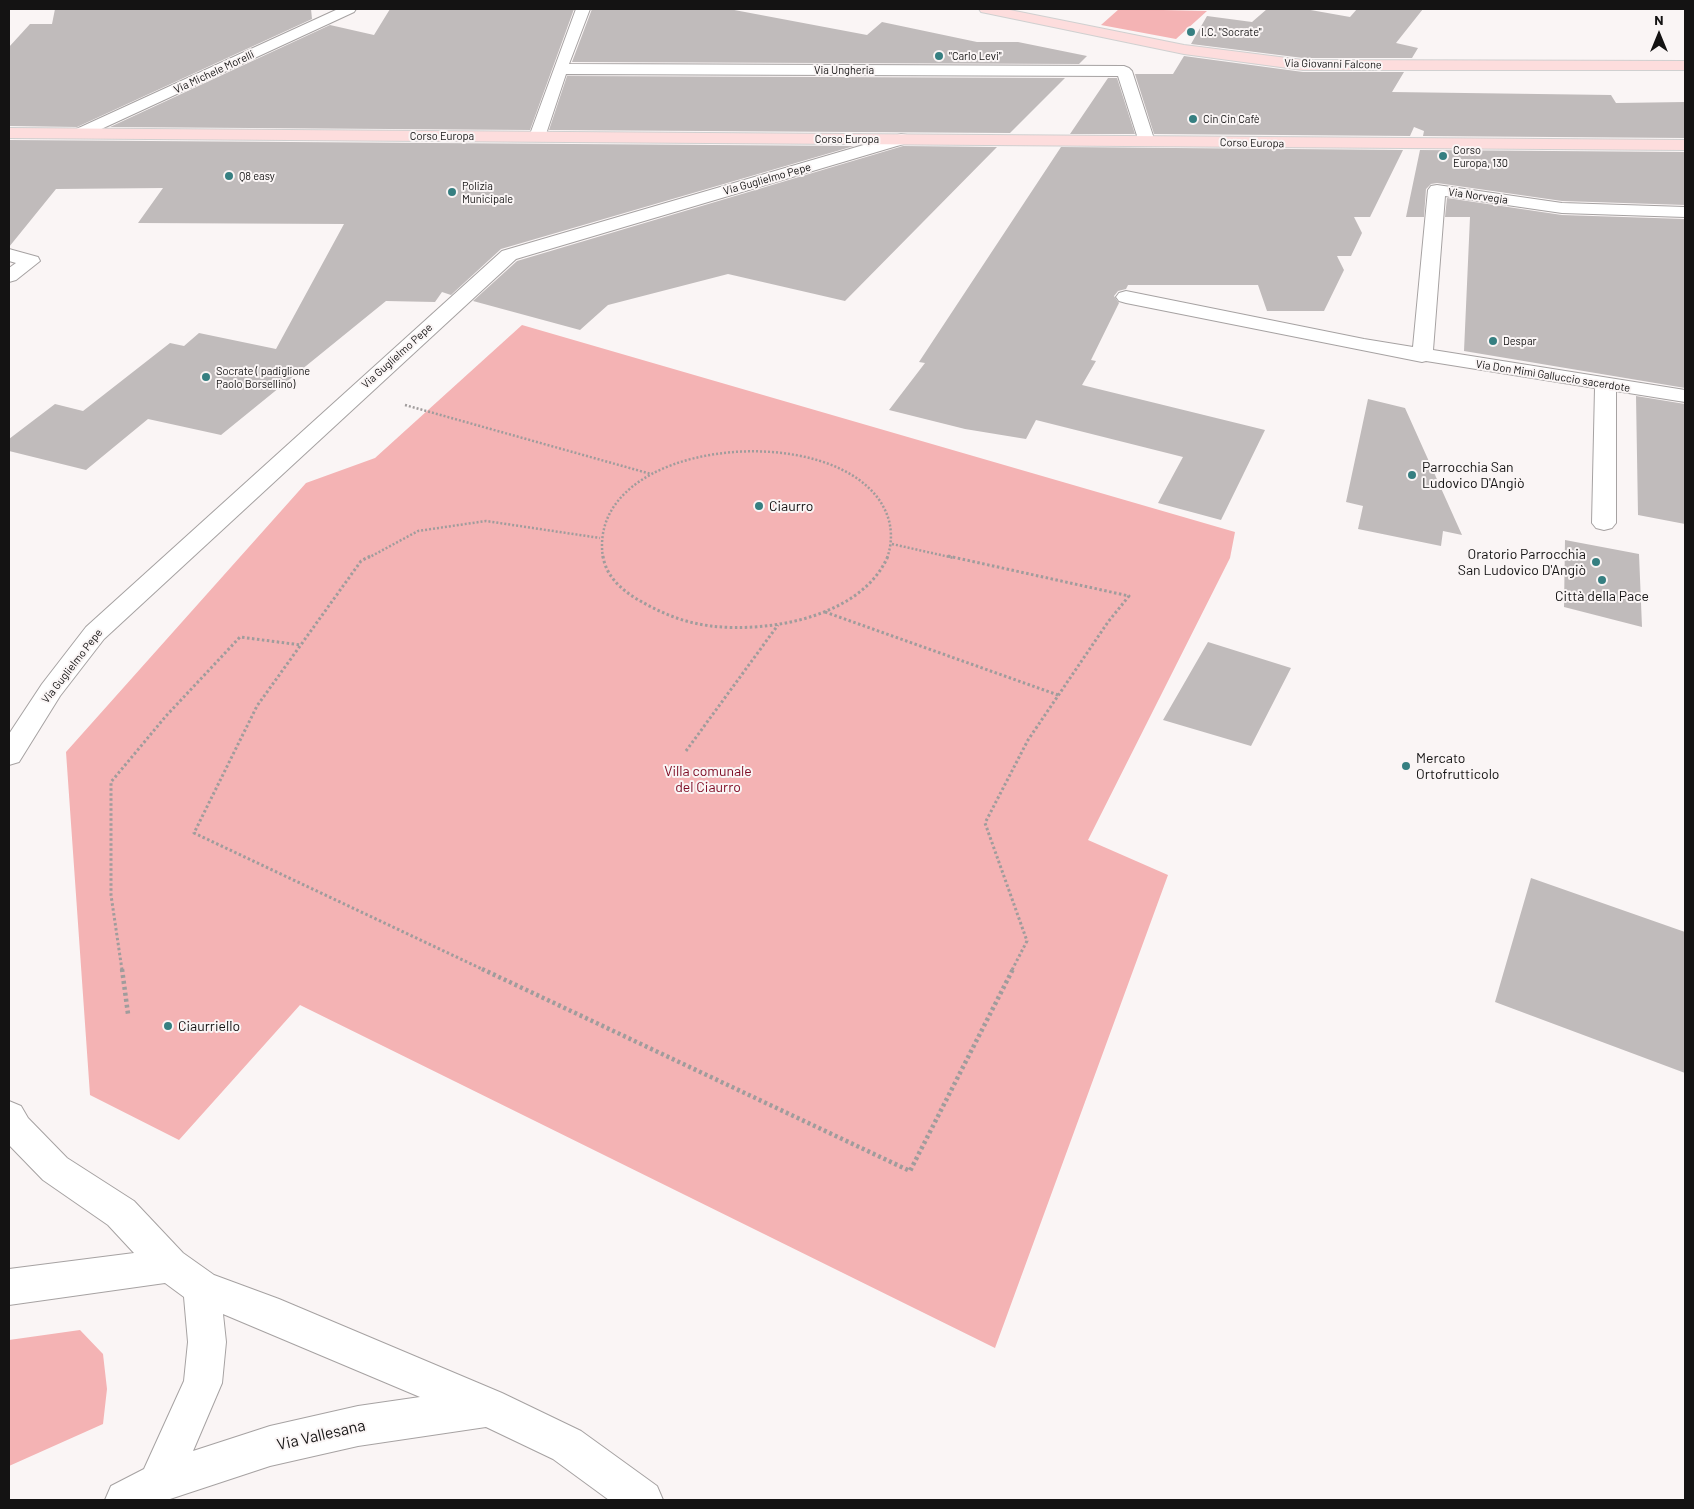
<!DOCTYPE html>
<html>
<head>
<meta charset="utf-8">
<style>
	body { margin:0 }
	#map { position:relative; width:1694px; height:1509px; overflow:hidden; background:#faf5f5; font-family:Barlow,sans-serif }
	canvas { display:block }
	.frame { position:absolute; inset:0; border:10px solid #141313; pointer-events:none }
	.north { position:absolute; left:1634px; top:10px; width:50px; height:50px; -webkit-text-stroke:4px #faf5f5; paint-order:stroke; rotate:0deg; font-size:14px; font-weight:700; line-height:20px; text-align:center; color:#141313 }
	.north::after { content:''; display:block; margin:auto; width:18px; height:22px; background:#141313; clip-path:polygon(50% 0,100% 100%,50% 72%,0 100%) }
</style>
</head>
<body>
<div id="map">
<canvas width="1694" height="1509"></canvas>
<div class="frame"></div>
<div class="north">N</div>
</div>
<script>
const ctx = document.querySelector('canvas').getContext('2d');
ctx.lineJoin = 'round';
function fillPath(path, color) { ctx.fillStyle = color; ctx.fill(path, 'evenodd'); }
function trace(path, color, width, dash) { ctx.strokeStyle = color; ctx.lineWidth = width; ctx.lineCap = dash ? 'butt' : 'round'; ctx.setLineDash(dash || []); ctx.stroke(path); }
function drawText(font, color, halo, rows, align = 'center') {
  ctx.font = font + ' Barlow,sans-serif'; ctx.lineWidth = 4; ctx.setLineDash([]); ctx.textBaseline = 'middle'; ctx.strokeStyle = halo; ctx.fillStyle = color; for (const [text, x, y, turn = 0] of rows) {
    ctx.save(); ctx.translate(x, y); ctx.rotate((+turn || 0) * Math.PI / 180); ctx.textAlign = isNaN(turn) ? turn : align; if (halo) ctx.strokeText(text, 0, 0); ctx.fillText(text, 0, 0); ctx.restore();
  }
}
fillPath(new Path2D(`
	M 1119,9 L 1207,11 L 1176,39 L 1101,25 Z
	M 522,325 L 1235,532 L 1230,558 L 1088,840 L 1168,875 L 995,1348 L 300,1005 L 179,1140 L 90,1095 L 66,752 L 306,483 L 375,458 Z
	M 80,1330 L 103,1354 L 107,1389 L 103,1424 L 9,1466 L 9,1340 Z`), '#f4b3b4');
fillPath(new Path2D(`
	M 55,9 L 311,9 L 312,19 L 77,127 L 9,126 L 9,47 L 30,24 L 52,24 Z
	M 390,9 L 574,9 L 530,130 L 110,127 L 330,25 L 374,35 Z
	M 592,9 L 729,9 L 867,35 L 882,22 L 977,42 L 1018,42 L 1087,56 L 1079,64 L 572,62 Z
	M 1267,9 L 1305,9 L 1350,17 L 1357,9 L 1423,9 L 1396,43 L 1418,48 L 1412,58 L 1303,58 L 1191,44 L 1207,16 L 1252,22 Z
	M 1184,56 L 1303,72 L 1404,72 L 1392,92 L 1611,95 L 1616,103 L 1685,102 L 1685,138 L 1423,136 L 1424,131 L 1414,127 L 1410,136 L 1154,134 L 1135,74 L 1173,74 Z
	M 567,76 L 1065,78 L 1010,133 L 549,130 Z
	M 1108,78 L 1117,78 L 1135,134 L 1070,134 Z
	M 9,140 L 854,146 L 501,249 L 451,295 L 442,292 L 435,302 L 386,301 L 221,435 L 148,419 L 86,470 L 9,451 L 9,439 L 55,404 L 83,411 L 170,343 L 184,346 L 199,333 L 276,349 L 344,224 L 138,223 L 163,188 L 56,189 L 9,247 Z
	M 903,146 L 997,147 L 845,301 L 728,274 L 608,305 L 580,330 L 473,301 L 517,261 Z
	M 1061,147 L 1403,150 L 1370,217 L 1354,217 L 1362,233 L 1351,256 L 1337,256 L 1344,270 L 1324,311 L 1267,311 L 1258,285 L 1128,285 L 1126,289 L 1118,291 L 1114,296 L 1119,303 L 1091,360 L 1096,361 L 1082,385 L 1265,430 L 1221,520 L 1158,503 L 1183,457 L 1036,420 L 1026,439 L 965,429 L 889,410 L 925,363 L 919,362 Z
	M 1420,150 L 1685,152 L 1685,205 L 1562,201 L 1437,183 L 1431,184 L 1426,189 L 1424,217 L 1406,217 Z
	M 1447,198 L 1562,215 L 1685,219 L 1685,388 L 1464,351 L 1470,217 L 1445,217 Z
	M 1636,396 L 1685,404 L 1685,524 L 1638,515 Z
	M 1368,399 L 1405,408 L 1462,535 L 1443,531 L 1441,546 L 1358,529 L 1363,506 L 1346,502 Z
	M 1565,540 L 1639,554 L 1642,627 L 1564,607 Z
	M 1208,642 L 1291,668 L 1251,746 L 1163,720 Z
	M 1531,878 L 1685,932 L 1685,1073 L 1495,1002 Z`), '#c0bbbb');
const minor = new Path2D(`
	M 338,9 L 356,9 L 354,12 L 84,137 L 72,137 L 70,134 L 72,131 Z
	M 576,9 L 590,9 L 569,64 L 1124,66 L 1129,68 L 1132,71 L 1155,142 L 1153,146 L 1141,146 L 1139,142 L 1118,76 L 566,74 L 545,137 L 543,140 L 531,140 L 529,137 Z
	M 901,134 L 907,135 L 909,139 L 907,143 L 516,259 L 104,639 L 60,696 L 19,762 L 9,765 L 9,734 L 42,684 L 86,627 L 502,251 Z
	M 1437,185 L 1562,203 L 1685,207 L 1685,217 L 1562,213 L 1445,196 L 1433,350 L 1685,390 L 1685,402 L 1616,391 L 1616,523 L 1612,528 L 1604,530 L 1596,528 L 1592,523 L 1595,388 L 1426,361 L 1422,362 L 1126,303 L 1119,301 L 1116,297 L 1119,293 L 1126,291 L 1364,339 L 1413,347 L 1428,190 L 1431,186 Z
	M 9,249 L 38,257 L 40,261 L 16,280 L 9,282 L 9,268 L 16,263 L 9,261 Z
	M 9,1101 L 21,1106 L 28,1118 L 67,1158 L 134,1201 L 183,1253 L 214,1275 L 279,1299 L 502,1393 L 581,1431 L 657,1486 L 663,1500 L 609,1500 L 553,1459 L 486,1427 L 358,1446 L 270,1466 L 167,1500 L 105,1500 L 111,1486 L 144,1469 L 184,1381 L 188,1342 L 184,1297 L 165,1283 L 9,1305 L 9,1269 L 134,1253 L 108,1225 L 43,1180 L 9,1145 ZM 223,1314 L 420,1397 L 358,1406 L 270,1426 L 193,1451 L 222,1383 L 226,1342 Z`);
const major = new Path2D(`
	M 979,9 L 1005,9 L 1184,45 L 1303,60 L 1685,61 L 1685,70 L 1303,70 L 1184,54 L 986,13 L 981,12 Z
	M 9,128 L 1685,140 L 1685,150 L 9,138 Z`);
trace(minor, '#a6a2a2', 2);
trace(major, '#d0d0d0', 2);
trace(new Path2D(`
	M 405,405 L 651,474
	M 892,544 L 954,558
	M 368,558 L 418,531 L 486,521 L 600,538
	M 603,558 C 584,437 841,416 885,510 C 892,524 893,542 887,558`), '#a09c9c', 2.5, [2, 2]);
trace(new Path2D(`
	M 370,556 L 361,561 L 257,706 L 194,833 L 484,970
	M 603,556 C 606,578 625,593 644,603 C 665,615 687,623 711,626 C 769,633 862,617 888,556
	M 948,556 L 1129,596 L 1108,622 L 1028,740 L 985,823 L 1027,941 L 1012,970
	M 825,612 L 1058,695
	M 686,751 L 778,625
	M 122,970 L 111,895 L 111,782 L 166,716 L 240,637 L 301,645`), '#a09c9c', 3, [2.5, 2.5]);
trace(new Path2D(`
	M 122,969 L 128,1014
	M 482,969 L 910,1171 L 1013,969`), '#a09c9c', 4.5, [3, 3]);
fillPath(minor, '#fff');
fillPath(major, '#fddddd');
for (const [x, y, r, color] of [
	[1191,32,5,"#367f81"],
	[939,56,5,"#367f81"],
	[1193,119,5,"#367f81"],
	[1443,156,5,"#367f81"],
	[229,176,5,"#367f81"],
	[452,192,5,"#367f81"],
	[1493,341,5,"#367f81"],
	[206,377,5,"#367f81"],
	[1412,475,5,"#367f81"],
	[759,506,5,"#367f81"],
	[1596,562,5,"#367f81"],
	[1602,580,5,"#367f81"],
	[1406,766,5,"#367f81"],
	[168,1026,5,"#367f81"]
]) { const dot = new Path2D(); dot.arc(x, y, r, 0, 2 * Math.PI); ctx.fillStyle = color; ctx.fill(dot); trace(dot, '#faf5f5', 2); }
drawText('11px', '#141313', '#faf5f5', [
	["I.C. \"Socrate\"",1201,32],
	["\"Carlo Levi\"",949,56],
	["Cin Cin Cafè",1203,119],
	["Corso",1453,150],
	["Europa, 130",1453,163],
	["Q8 easy",239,176],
	["Polizia",462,186],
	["Municipale",462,199],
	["Despar",1503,341],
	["Socrate ( padiglione",216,371],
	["Paolo Borsellino)",216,384]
], 'left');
drawText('11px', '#141313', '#faf5f5', [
	["Via Giovanni Falcone",1333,64,1],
	["Via Ungheria",844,70],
	["Via Michele Morelli",214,72,-25],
	["Corso Europa",442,136],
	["Corso Europa",847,139],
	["Corso Europa",1252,143,1],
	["Via Guglielmo Pepe",767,179,-16],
	["Via Norvegia",1478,196,8],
	["Via Guglielmo Pepe",397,356,-42],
	["Via Don Mimì Galluccio sacerdote",1553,376,9],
	["Via Guglielmo Pepe",72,666,-52]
]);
drawText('14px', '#141313', '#faf5f5', [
	["Parrocchia San",1422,467],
	["Ludovico D'Angiò",1422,483],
	["Ciaurro",769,506],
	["Oratorio Parrocchia",1586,554,"right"],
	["San Ludovico D'Angiò",1586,570,"right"],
	["Città della Pace",1602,596,"center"],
	["Mercato",1416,758],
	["Ortofrutticolo",1416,774],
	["Ciaurriello",178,1026]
], 'left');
drawText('14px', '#7c0a23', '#faf5f5', [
	["Villa comunale",708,771],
	["del Ciaurro",708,787]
]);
drawText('16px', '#141313', '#faf5f5', [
	["Via Vallesana",321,1435,-13]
]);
</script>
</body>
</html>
